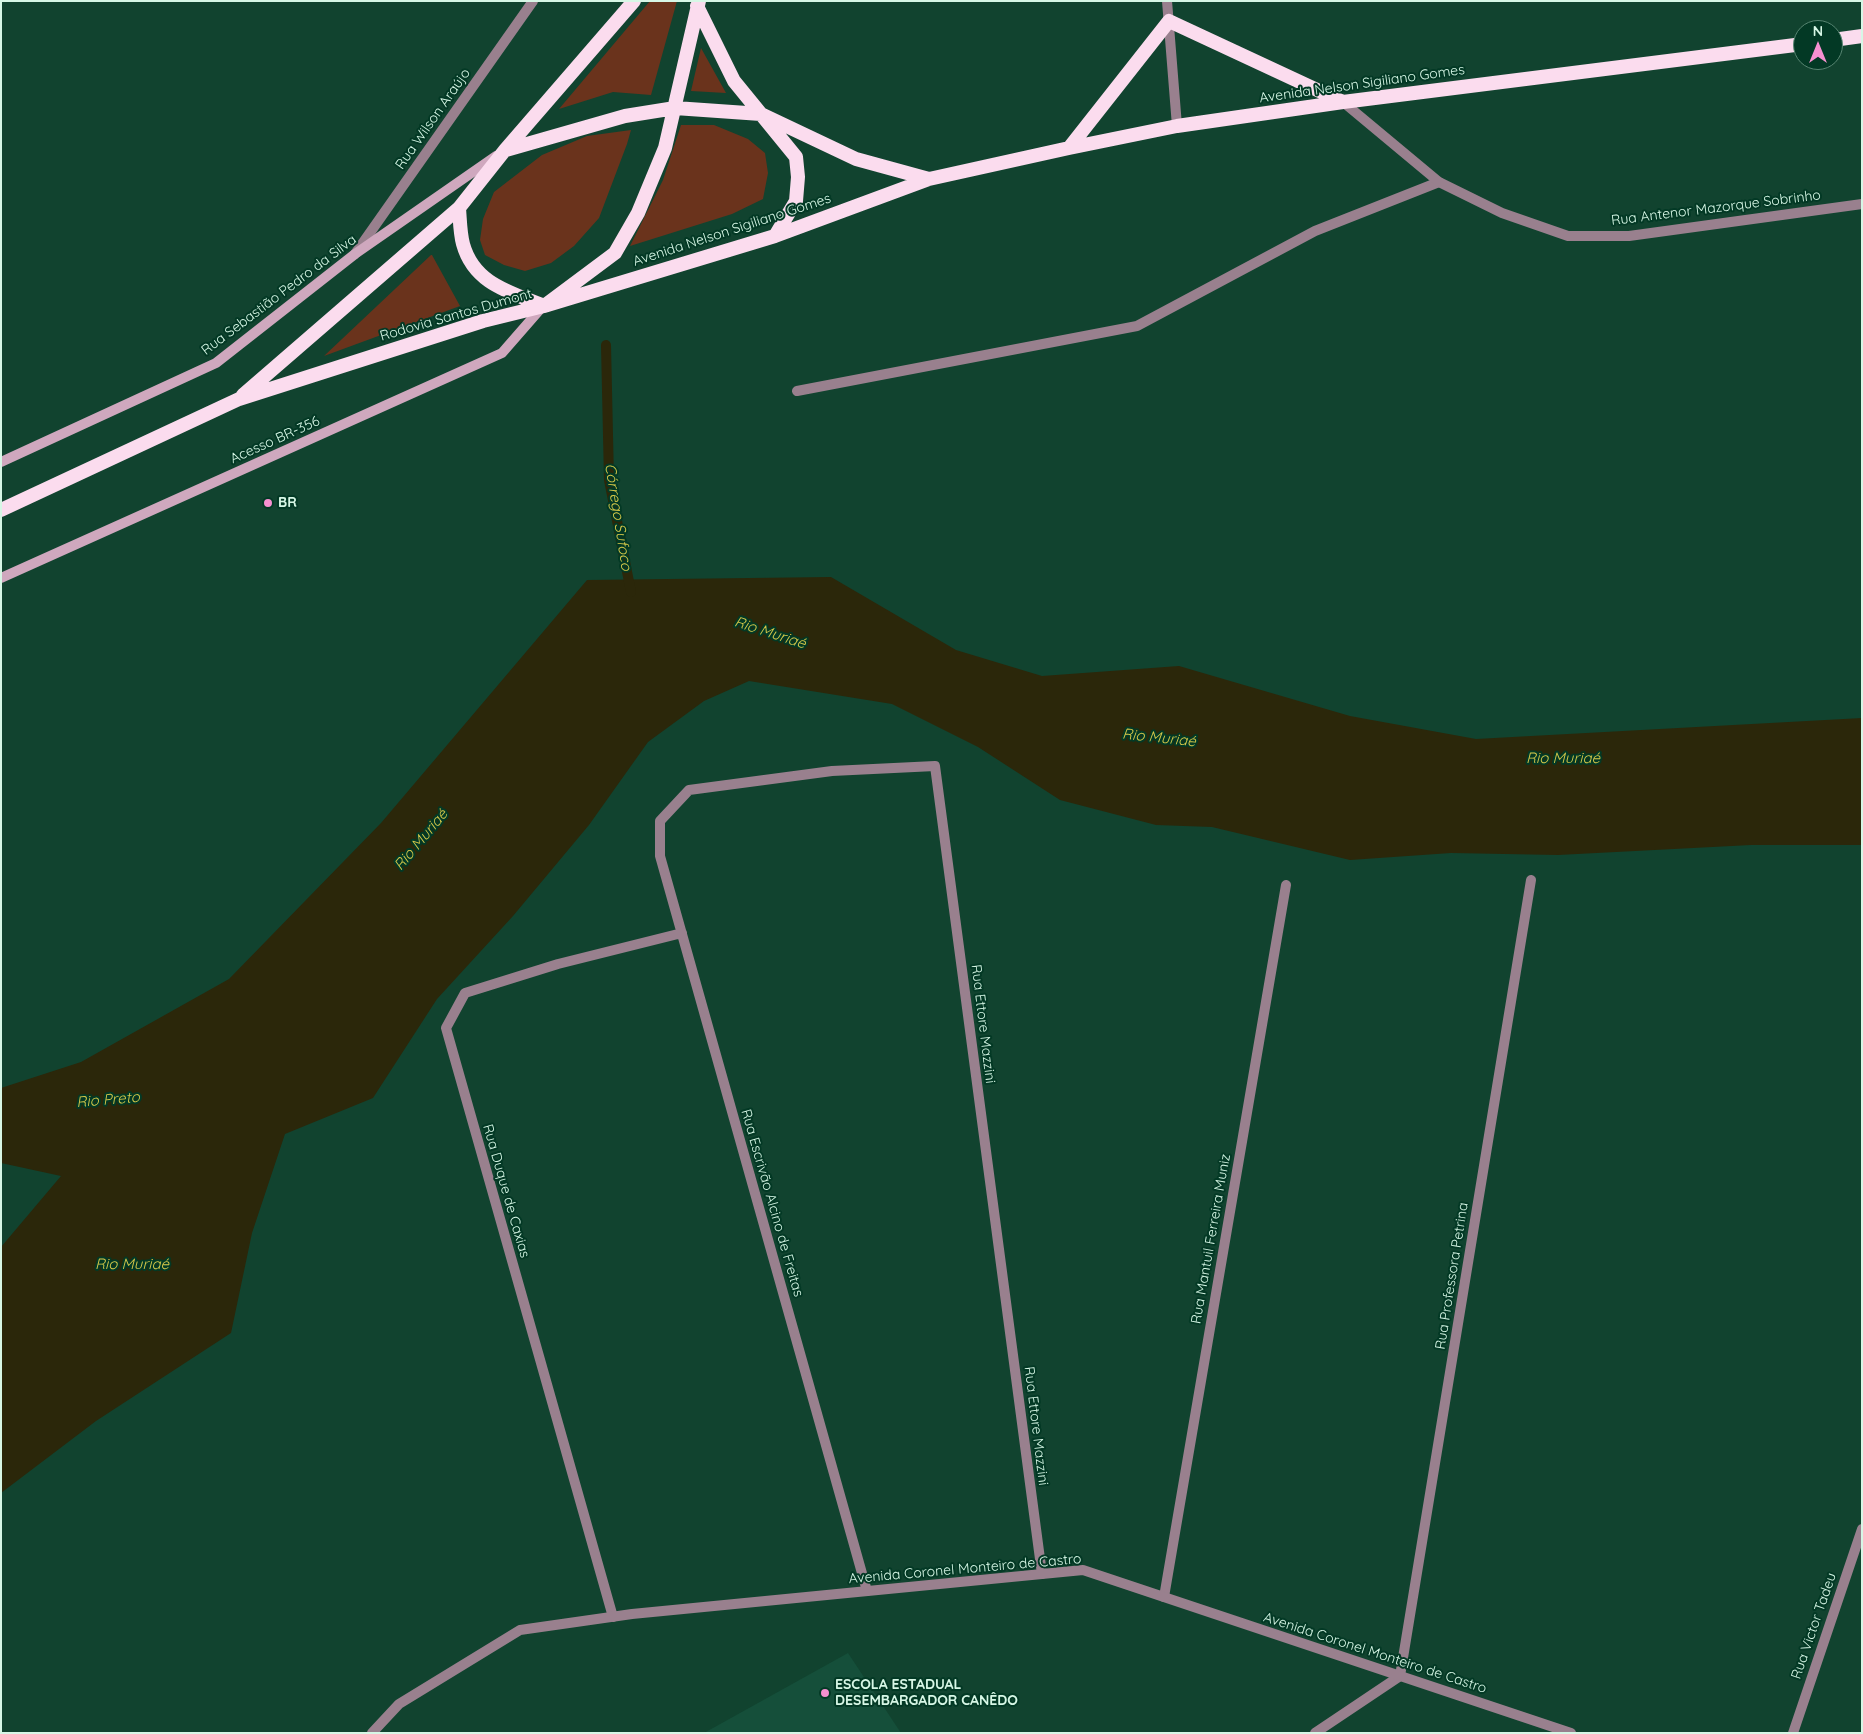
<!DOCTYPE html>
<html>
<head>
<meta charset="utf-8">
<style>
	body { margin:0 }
	#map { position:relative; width:1863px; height:1734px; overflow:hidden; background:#11432f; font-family:Quicksand,sans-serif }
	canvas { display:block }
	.frame { position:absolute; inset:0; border:2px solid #d7f7e6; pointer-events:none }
	.north { position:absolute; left:1793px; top:20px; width:50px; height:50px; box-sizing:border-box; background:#033925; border:1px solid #588572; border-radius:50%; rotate:0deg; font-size:14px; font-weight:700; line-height:20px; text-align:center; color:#d7f7e6 }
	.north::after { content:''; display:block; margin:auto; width:18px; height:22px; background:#f690d0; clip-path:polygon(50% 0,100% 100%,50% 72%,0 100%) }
</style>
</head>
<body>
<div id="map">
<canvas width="1863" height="1734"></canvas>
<div class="frame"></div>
<div class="north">N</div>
</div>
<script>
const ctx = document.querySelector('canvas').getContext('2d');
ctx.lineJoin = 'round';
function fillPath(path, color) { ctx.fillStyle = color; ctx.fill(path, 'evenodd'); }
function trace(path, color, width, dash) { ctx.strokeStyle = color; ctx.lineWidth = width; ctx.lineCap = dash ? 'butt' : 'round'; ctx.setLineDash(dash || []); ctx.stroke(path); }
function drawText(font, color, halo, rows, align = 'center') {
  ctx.font = font + ' Quicksand,sans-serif'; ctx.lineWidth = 4; ctx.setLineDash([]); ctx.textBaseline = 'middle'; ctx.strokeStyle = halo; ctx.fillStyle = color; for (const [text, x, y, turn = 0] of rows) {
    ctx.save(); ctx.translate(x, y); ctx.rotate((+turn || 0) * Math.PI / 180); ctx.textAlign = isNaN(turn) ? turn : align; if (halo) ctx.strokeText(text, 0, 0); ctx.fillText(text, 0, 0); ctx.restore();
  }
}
fillPath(new Path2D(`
	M 848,1653 L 901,1733 L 704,1733 Z`), '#154f3a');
fillPath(new Path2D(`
	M 650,1 L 677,1 L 651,95 L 613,92 L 559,109 Z
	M 701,48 L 726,93 L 691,91 Z
	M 681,125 L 714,125 L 748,139 L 765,153 L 768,173 L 763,199 L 732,214 L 630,246 L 663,180 Z
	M 631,130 L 627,144 L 599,218 L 574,246 L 551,263 L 525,271 L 504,265 L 485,255 L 480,240 L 483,219 L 494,192 L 542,155 L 587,136 Z
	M 432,255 L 460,306 L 324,356 L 431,255 Z`), '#6a331c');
fillPath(new Path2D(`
	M 831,577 L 956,650 L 1042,676 L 1179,666 L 1350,716 L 1476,739 L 1862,718 L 1862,845 L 1751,845 L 1558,855 L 1451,853 L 1350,860 L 1212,827 L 1156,825 L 1060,800 L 978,747 L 892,704 L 749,681 L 704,701 L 648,742 L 589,825 L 513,916 L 437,999 L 373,1098 L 285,1134 L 252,1233 L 231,1333 L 96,1421 L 1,1493 L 1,1247 L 61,1176 L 1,1163 L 1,1088 L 81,1062 L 229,979 L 381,823 L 587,580 Z`), '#2b270a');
trace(new Path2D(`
	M 606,345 L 609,480 L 631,592`), '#2b270a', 10);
trace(new Path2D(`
	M 1167,1 L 1177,126
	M 797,391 L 1137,326 L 1315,231 L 1439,182`), '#99808e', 10);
trace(new Path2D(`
	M 1343,102 L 1439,182 L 1502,213 L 1568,236 L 1629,236 L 1862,204
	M 355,254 L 533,1
	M 867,1591 L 660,856 L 660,821 L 689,790 L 832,771 L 935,766 L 1042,1574
	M 1164,1597 L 1286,885
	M 613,1617 L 446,1028 L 465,993 L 558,964 L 682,933
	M 1315,1733 L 1400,1676 L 1531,880
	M 1793,1733 L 1862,1529`), '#99808e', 10);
trace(new Path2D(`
	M 372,1733 L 399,1704 L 520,1630 L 632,1614 L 1083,1570 L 1571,1733`), '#99808e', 10);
trace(new Path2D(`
	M 1,462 L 216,363 L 355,254 L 496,156
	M 1,578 L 502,353 L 543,306`), '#cfa8be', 10);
trace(new Path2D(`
	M 697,6 L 734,81 L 796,157 L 798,177 L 796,201 L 775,236
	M 1833,40 L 1862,36
	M 1069,148 L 1169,21 L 1343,102
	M 506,150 L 625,116 L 675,108 L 761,114 L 856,159 L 929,179
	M 459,208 C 460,220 460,233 463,244 C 474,284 510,292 544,306
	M 544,306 L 775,236 L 929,179 L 1069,148 L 1177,126 L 1343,102 L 1803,44
	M 243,395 L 459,208 L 505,150 L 634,1
	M 1,510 L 239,399 L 483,321 L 544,306 L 615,253 L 638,213 L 665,148 L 699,1`), '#fbdcee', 14);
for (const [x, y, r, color] of [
	[268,503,5,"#f690d0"],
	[825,1693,5,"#f690d0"]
]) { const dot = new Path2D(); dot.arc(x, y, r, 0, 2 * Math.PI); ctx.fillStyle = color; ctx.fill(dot); trace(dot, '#033925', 2); }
drawText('14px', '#d7f7e6', '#033925', [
	["Avenida Nelson Sigiliano Gomes",1362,84,-8],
	["Rua Wilson Araújo",433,119,-55],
	["Rua Antenor Mazorque Sobrinho",1716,208,-7],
	["Avenida Nelson Sigiliano Gomes",732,230,-18],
	["Rua Sebastião Pedro da Silva",279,295,-37],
	["Rodovia Santos Dumont",456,315,-16],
	["Acesso BR-356",275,440,-24],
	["Rua Ettore Mazzini",983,1024,83],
	["Rua Duque de Caxias",506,1191,74],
	["Rua Escrivão Alcino de Freitas",772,1203,74],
	["Rua Mantuil Ferreira Muniz",1211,1239,-80],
	["Rua Professora Petrina",1452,1276,-81],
	["Rua Ettore Mazzini",1036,1426,83],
	["Avenida Coronel Monteiro de Castro",965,1569,-5],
	["Rua Victor Tadeu",1814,1626,-71],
	["Avenida Coronel Monteiro de Castro",1375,1653,18]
]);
drawText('bold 14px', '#d7f7e6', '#033925', [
	["BR",278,503],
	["ESCOLA ESTADUAL",835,1685],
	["DESEMBARGADOR CANÊDO",835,1701]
], 'left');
drawText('italic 15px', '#d7c94a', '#033925', [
	["Córrego Sufoco",618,517,81],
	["Rio Muriaé",770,633,18],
	["Rio Muriaé",1159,738,6],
	["Rio Muriaé",1563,758],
	["Rio Muriaé",421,840,-50],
	["Rio Preto",108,1100,-5],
	["Rio Muriaé",132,1264]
]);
</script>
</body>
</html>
